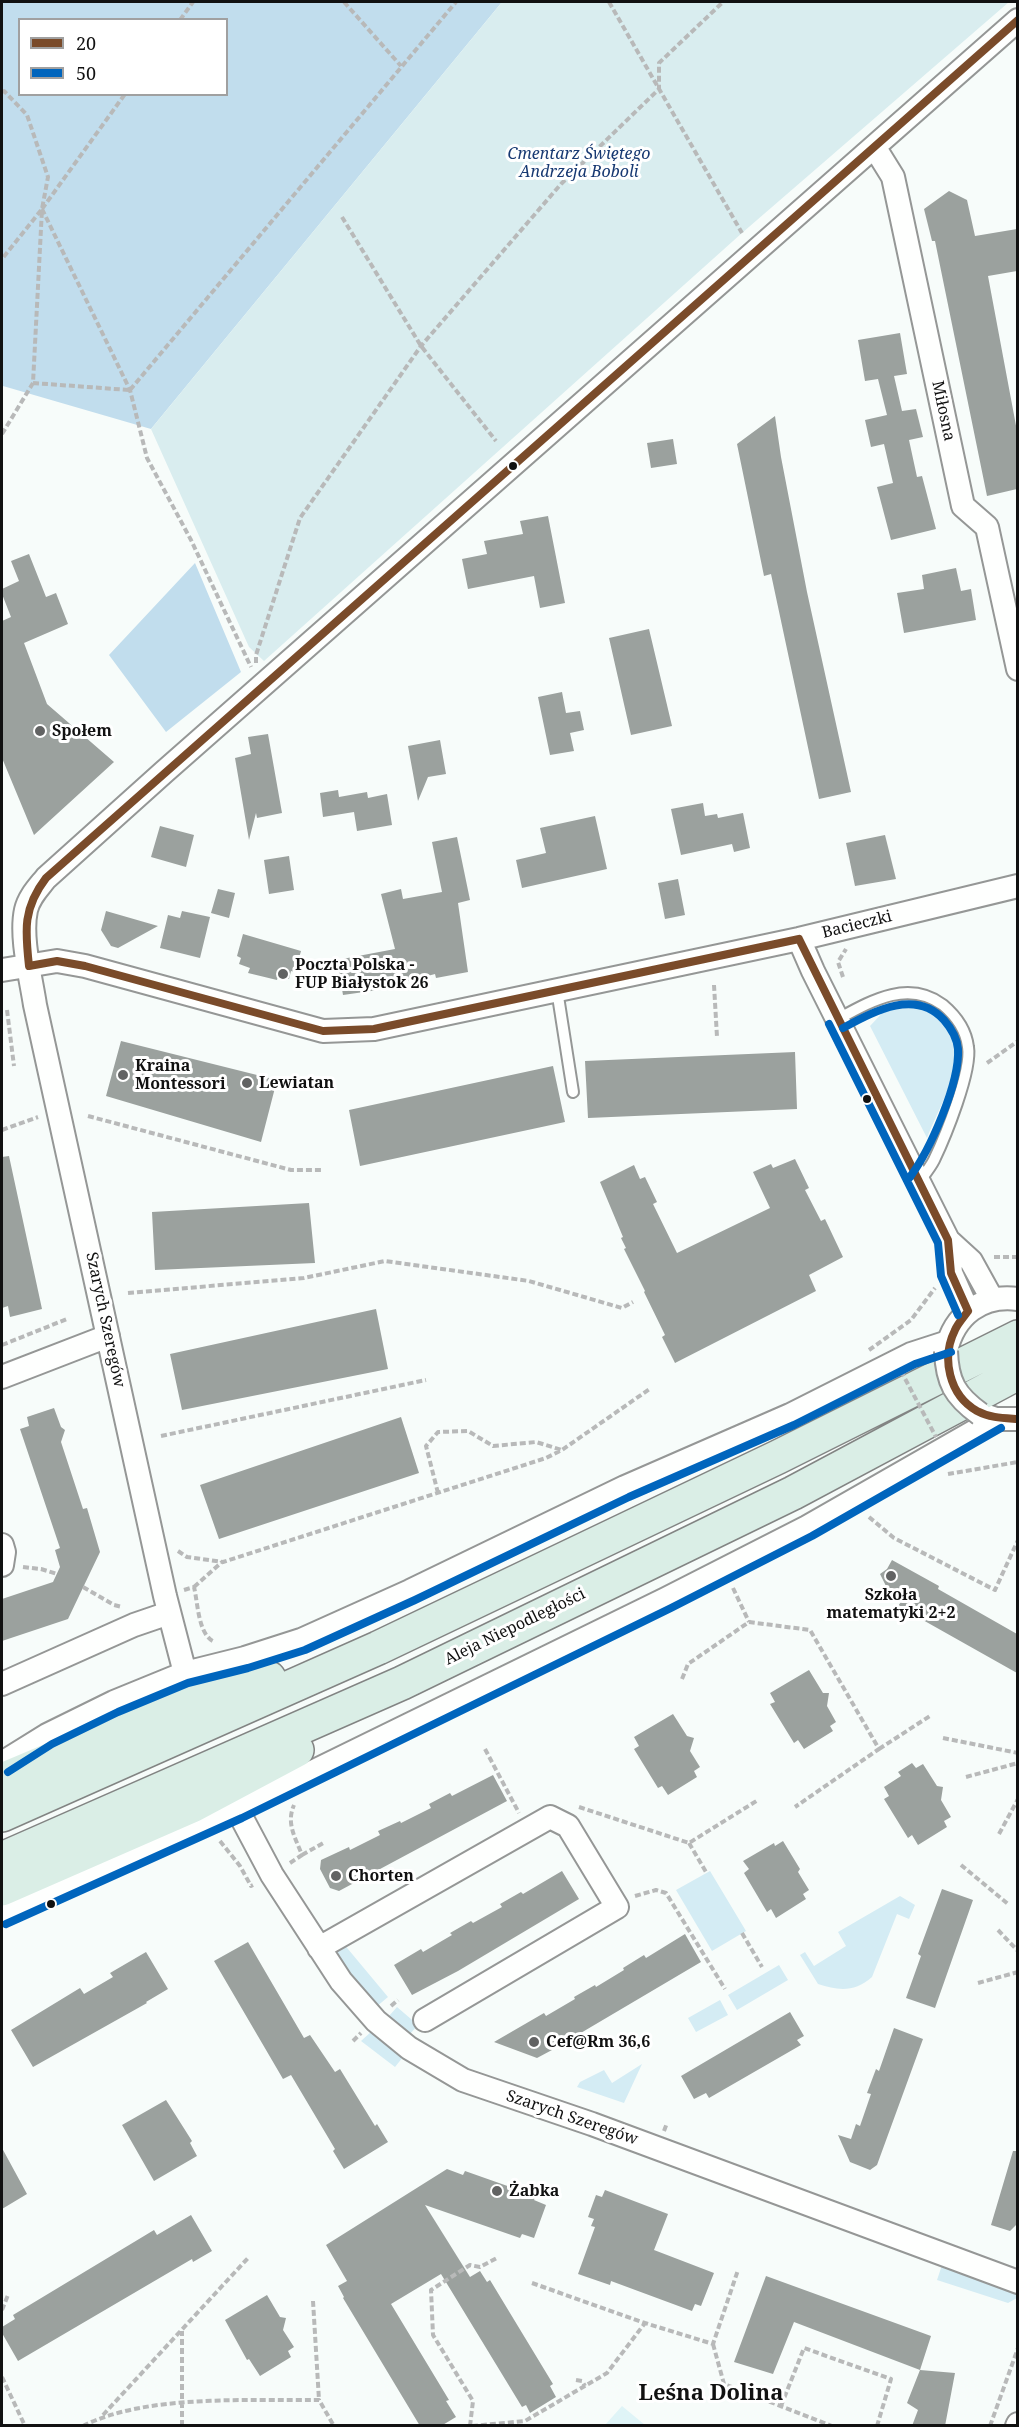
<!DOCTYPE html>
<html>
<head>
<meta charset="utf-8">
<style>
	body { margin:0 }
	#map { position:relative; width:1019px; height:2427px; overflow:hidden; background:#f7fcfa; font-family:"Noto Serif",serif }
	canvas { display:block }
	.frame { position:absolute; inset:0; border:3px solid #111; pointer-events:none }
	.legend { position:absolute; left:18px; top:18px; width:210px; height:78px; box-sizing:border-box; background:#fff; border:2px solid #a0a0a0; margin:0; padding:8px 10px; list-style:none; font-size:18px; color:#111 }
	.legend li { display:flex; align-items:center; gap:12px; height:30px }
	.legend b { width:30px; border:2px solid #a0a0a0 }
</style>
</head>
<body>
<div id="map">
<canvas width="1019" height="2427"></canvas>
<div class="frame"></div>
<ul class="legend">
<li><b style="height:8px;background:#7a4b2a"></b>20</li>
<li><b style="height:8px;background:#0065bd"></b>50</li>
</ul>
</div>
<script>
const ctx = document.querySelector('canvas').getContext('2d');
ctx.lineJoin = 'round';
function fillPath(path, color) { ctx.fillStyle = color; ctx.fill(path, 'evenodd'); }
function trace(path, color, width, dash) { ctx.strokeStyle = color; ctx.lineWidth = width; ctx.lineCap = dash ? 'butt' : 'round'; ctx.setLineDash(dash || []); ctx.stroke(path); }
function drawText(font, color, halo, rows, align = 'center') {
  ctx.font = font + ' "Noto Serif",serif'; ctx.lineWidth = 6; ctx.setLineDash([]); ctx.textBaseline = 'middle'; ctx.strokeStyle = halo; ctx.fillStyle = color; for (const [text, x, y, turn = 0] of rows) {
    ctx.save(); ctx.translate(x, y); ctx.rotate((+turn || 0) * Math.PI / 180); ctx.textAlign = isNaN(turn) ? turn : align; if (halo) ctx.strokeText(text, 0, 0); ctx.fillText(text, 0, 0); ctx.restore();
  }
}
fillPath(new Path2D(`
	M 903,1003 C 988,1026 951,1081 927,1138 L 870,1026 L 885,1010 Z
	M 710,1871 L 746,1931 L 712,1951 L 676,1890 Z
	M 900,1896 L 915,1905 L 909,1919 L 897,1914 L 872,1977 C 855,1992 839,1991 818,1984 L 800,1955 L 805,1952 L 814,1966 L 846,1946 L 838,1932 Z
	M 343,1943 L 388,1997 L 376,2007 L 335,1954 L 335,1945 Z
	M 779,1965 L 788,1980 L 737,2010 L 728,1995 Z
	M 720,2000 L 728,2015 L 696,2032 L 688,2018 Z
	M 397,2007 L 418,2025 L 410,2034 L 389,2016 Z
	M 372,2031 L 403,2057 L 395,2067 L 361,2041 Z
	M 642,2064 L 624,2103 L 577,2087 L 580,2082 L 604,2070 L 612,2083 Z
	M 942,2265 L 1017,2292 L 1017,2298 L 1008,2303 L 937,2280 Z`), '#d4ecf4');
fillPath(new Path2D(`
	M 2,2 L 502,2 L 151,429 L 3,386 L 2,387 ZM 20,20 L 226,20 L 226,94 L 20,94 Z
	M 195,563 L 241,672 L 166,732 L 109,655 Z`), '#c1dded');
fillPath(new Path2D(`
	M 502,2 L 1009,2 L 742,233 L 264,661 L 249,647 L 151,429 Z`), '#d9edef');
fillPath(new Path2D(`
	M 622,2406 L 645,2425 L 605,2425 Z`), '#dff4f7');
fillPath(new Path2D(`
	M 949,191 L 967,200 L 975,236 L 1017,229 L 1017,271 L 988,276 L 1017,431 L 1017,489 L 987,496 L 935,241 L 932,241 L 924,209 Z
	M 900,333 L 907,374 L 894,376 L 902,411 L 916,409 L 923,437 L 909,440 L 917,477 L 922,476 L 936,529 L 891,540 L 877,487 L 893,483 L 884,444 L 871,447 L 865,420 L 887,415 L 878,379 L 865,381 L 858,340 Z
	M 775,416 L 781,457 L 807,592 L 851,792 L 819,799 L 771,574 L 764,576 L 737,444 Z
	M 673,439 L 677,464 L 651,468 L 647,443 Z
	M 548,516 L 565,603 L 540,608 L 534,576 L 468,589 L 462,559 L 487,554 L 484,541 L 523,534 L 520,521 Z
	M 29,554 L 46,597 L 56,593 L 68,624 L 24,643 L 47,704 L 114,762 L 34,835 L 2,758 L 2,621 L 11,617 L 2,594 L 2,589 L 19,581 L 11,561 Z
	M 956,568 L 961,591 L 971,589 L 976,620 L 904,633 L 897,593 L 924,589 L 922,575 Z
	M 649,629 L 672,726 L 631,735 L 609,638 Z
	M 562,692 L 566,713 L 580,711 L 584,730 L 570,733 L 574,751 L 550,755 L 538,697 Z
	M 268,734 L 282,813 L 257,818 L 256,813 L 249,840 L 235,758 L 251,754 L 248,737 Z
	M 440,740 L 446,774 L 428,777 L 418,801 L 408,746 Z
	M 338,790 L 339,797 L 367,792 L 368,798 L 387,794 L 392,825 L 357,831 L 354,812 L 323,817 L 320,793 Z
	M 703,803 L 705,816 L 717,814 L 718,818 L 743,813 L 750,848 L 734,852 L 732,844 L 681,855 L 671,809 Z
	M 595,816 L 607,869 L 522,888 L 516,860 L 546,853 L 540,828 Z
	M 160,826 L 194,835 L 186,867 L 151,857 Z
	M 885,835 L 896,879 L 855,886 L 846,843 Z
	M 457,837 L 470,900 L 458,903 L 468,972 L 436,978 L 435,974 L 371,991 L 343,995 L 337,960 L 395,949 L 381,894 L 401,889 L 403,899 L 442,892 L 432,842 Z
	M 289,856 L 294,890 L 269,894 L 264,860 Z
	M 678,879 L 685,915 L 665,919 L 658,883 Z
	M 218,889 L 235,893 L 229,918 L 211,913 Z
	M 106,911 L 158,926 L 118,948 L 111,946 L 101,930 Z
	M 182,911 L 210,917 L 200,958 L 160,948 L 168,915 L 180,918 Z
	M 243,934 L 301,951 L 295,972 L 291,971 L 289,979 L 278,976 L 277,980 L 248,973 L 250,968 L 239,964 L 241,958 L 237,956 Z
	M 121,1041 L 277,1080 L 261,1142 L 106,1096 Z
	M 795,1052 L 797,1109 L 588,1118 L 585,1061 Z
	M 553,1066 L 565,1122 L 360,1166 L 349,1110 Z
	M 9,1156 L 42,1309 L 10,1317 L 8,1306 L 2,1308 L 2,1157 Z
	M 795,1159 L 809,1188 L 805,1190 L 821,1221 L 825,1219 L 843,1257 L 809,1275 L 816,1291 L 675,1363 L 662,1337 L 665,1335 L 644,1292 L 645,1291 L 624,1249 L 626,1248 L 621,1238 L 623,1237 L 600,1182 L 634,1165 L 640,1179 L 645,1177 L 657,1202 L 653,1204 L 677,1253 L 770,1208 L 753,1172 L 771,1164 L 773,1168 Z
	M 309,1203 L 315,1263 L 155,1270 L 152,1212 Z
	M 376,1309 L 388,1369 L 182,1410 L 170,1354 Z
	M 54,1408 L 61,1427 L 65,1430 L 61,1442 L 83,1509 L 87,1508 L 100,1552 L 68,1619 L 2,1641 L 2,1599 L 53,1582 L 60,1567 L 55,1550 L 60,1548 L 20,1429 L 29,1426 L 27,1417 Z
	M 401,1417 L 419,1473 L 219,1539 L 200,1485 Z
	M 892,1560 L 939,1586 L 938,1589 L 1017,1634 L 1017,1673 L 898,1606 L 901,1602 L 883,1592 L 886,1586 L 880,1574 L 887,1569 Z
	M 809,1670 L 823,1693 L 829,1693 L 827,1706 L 836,1722 L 830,1726 L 833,1731 L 804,1749 L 798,1740 L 794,1743 L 770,1704 L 775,1702 L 770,1693 Z
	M 673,1714 L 687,1736 L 694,1738 L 690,1751 L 700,1767 L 694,1771 L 697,1777 L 668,1795 L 662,1786 L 658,1788 L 634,1749 L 639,1746 L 634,1737 Z
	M 912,1763 L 916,1768 L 923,1764 L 937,1786 L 943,1787 L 941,1800 L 951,1817 L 944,1821 L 947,1827 L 918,1845 L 912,1835 L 908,1838 L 884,1799 L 889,1796 L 884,1787 L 901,1776 L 898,1772 Z
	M 493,1775 L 507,1801 L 339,1891 L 330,1888 L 320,1869 L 321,1860 L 349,1847 L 350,1850 L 380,1835 L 378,1831 L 400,1821 L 401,1823 L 431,1808 L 429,1804 L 450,1793 L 452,1796 Z
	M 783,1841 L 800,1869 L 798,1872 L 809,1890 L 803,1894 L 806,1899 L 776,1918 L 771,1909 L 767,1912 L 744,1873 L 749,1869 L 743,1861 L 774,1843 L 775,1846 Z
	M 562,1871 L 579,1899 L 458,1971 L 412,1995 L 394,1965 L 421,1949 L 423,1952 L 452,1935 L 450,1933 L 471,1921 L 473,1923 L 502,1907 L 500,1904 L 521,1892 L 523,1894 Z
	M 942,1889 L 973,1900 L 935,2008 L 906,1998 L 921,1956 L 918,1954 Z
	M 685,1934 L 701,1962 L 552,2050 L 537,2058 L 494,2042 L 544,2013 L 546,2016 L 575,1999 L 574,1997 L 595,1985 L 596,1987 L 624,1970 L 623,1968 L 644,1955 L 646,1958 Z
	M 248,1942 L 304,2038 L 310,2035 L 335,2072 L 340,2069 L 375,2126 L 377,2124 L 388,2142 L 344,2169 L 333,2151 L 335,2149 L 291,2075 L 283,2079 L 214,1961 Z
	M 146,1952 L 168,1989 L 146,2002 L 147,2003 L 33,2067 L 11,2030 L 80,1988 L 84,1994 L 113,1977 L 110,1973 Z
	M 790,2012 L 804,2036 L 797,2040 L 801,2045 L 709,2098 L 706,2093 L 694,2099 L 681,2076 Z
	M 894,2028 L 923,2039 L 877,2165 L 870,2170 L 850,2162 L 838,2135 L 851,2139 L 856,2124 L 860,2126 L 871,2094 L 867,2093 L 876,2069 L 879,2071 Z
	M 166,2100 L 192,2141 L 190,2143 L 197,2156 L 154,2181 L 122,2125 Z
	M 2,2148 L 27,2194 L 2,2209 Z
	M 1013,2151 L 1017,2151 L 1017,2224 L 1010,2231 L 991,2225 Z
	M 447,2169 L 463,2175 L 465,2171 L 516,2189 L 536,2196 L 534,2200 L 546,2205 L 534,2238 L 522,2234 L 520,2238 L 425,2205 L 470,2277 L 480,2271 L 487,2282 L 490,2280 L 553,2384 L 550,2386 L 556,2397 L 530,2413 L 526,2405 L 522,2407 L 441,2274 L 391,2304 L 449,2400 L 446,2401 L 456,2417 L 441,2426 L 420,2426 L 343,2298 L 344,2297 L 338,2286 L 347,2281 L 326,2245 Z
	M 605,2190 L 668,2214 L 654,2250 L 714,2273 L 701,2306 L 695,2304 L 692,2311 L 611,2281 L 610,2285 L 578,2274 L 595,2227 L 591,2226 L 594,2219 L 588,2217 L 596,2195 L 602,2197 Z
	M 191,2215 L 212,2251 L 193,2262 L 192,2259 L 18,2361 L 2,2333 L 2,2327 L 15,2319 L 13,2315 L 154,2230 L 157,2235 Z
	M 766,2276 L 931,2336 L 920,2370 L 794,2322 L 773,2374 L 734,2362 Z
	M 267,2295 L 280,2317 L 286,2318 L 283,2330 L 294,2347 L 288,2351 L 291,2357 L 260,2376 L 249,2359 L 247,2360 L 225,2320 Z
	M 920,2370 L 955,2373 L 945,2426 L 912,2426 L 918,2410 L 907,2403 Z`), '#9ba19e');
const service = new Path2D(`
	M 557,990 L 573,1092
	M 838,1019 C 871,1001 908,979 943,1005 C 956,1016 966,1030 968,1047 C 972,1071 945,1137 934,1160 C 930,1168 924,1175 918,1183`);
const minor = new Path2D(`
	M 875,148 L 893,177 L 963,506 L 987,527 L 1018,669
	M 799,939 L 813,971 L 948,1240 L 951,1273 L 968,1311
	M 2,970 L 57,961 L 85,966 L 323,1031 L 374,1029 L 799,939 L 1018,886
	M 948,1240 L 971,1261 L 992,1299
	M 946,1351 C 954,1315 982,1294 1018,1299
	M 2,1377 L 108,1336
	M 982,1414 L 996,1419 L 1018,1419
	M 2,1545 L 4,1552 L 2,1565
	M 185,1673 L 165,1596 L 35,1005 C 31,978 20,937 26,910 C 29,897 38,888 46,878 L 164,772 L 1018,20
	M 2,1684 L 134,1625 L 169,1613
	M 2,1763 L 47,1735 L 114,1702 L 185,1673 L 245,1658 L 301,1640 L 410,1591 L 625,1487 L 790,1415 L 911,1354 L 948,1342
	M 237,1809 L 272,1875 L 341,1981 L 376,2021 L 409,2048 L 463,2080 L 592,2124 L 1018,2282
	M 2,1914 L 237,1809 L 666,1599 L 807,1527 L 996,1419
	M 319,1948 L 550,1817 L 568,1826 L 617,1907 L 425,2020
	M 1017,2426 L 1018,2424`);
const primary = new Path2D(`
	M 2,1780 L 196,1698 L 269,1678
	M 2,1815 L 378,1648 L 778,1457 L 1018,1337
	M 2,1859 L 402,1683 L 793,1493 L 1018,1373
	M 2,1889 L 192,1806 L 297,1750`);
trace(service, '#959796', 14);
trace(minor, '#959796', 26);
trace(primary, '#828483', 36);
trace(new Path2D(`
	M 344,2 L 401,66
	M 609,2 L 742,233
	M 180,20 L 193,2
	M 2,92 L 4,91 L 27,115 L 48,177 L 42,209 L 2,259
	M 42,209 L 130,390 L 147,458 L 191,540 L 251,667
	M 342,217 L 421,346 L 496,441
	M 33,383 L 129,390
	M 130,390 L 456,2
	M 2,434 L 33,383 L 42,209 L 125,94
	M 256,663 L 256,655 L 300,518 L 421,346 L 561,184 L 659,89 L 659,63 L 723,2
	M 843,977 L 838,962 L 846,949
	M 714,985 L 717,1037
	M 7,1010 L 14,1066
	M 987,1063 L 1018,1041
	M 88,1116 L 291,1170 L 321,1170
	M 2,1130 L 38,1117
	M 994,1257 L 1018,1257
	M 128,1293 L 304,1278 L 385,1261 L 529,1281 L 622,1308 L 633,1302
	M 2,1345 L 67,1319
	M 869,1350 L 911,1320 L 935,1288
	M 161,1436 L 426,1380
	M 948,1474 L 1018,1462
	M 438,1493 L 426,1446 L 438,1432 L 468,1431 L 493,1446 L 536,1442 L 562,1450
	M 869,1517 L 894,1538 L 995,1590 L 1018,1540
	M 178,1551 L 187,1557 L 223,1562 L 546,1458 L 562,1450 L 651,1388
	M 23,1567 L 41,1569 L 57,1574
	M 83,1587 L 114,1605 L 122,1607
	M 194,1587 L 222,1562
	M 733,1588 L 749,1622
	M 184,1590 L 194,1587 C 198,1603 198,1636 215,1642
	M 682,1679 L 688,1664 L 749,1622 L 810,1630 L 879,1749 L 795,1807
	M 943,1738 L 1018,1753
	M 485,1749 L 519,1813
	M 879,1749 L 930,1716
	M 966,1777 L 1018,1763
	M 579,1807 L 689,1843 L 758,1800
	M 999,1834 L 1018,1799
	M 220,1841 L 240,1866 L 251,1886 L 253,1885
	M 689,1843 L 706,1872
	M 302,1855 L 325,1842
	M 290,1863 L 302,1855 C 295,1837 286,1823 294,1805
	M 961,1865 L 1008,1904
	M 635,1896 L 656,1890 L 666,1893 L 725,1989
	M 998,1930 L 1018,1951
	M 742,1933 L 762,1967
	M 978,1983 L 1018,1972
	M 391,2006 L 398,2000
	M 353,2041 L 361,2033
	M 664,2131 L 667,2123
	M 532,2283 L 645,2323 L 713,2344 L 738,2270
	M 313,2301 L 319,2400
	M 2,2310 L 8,2295
	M 713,2344 L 724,2384 L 832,2426
	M 2,2377 L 25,2426
	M 576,2380 L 582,2381 L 585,2386
	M 781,2406 L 804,2348 L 891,2379 L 877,2426
	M 103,2415 L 248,2258
	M 83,2426 C 146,2394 248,2401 319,2400 L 334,2426
	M 182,2426 L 182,2331
	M 470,2426 L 473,2401 L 433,2335 L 431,2290 L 470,2265 L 480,2267 L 497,2258
	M 472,2426 L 525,2421 L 607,2373 L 645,2323
	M 990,2426 L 1018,2348`), '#b8b9b9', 4, [6, 3]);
trace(service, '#fefffe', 10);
trace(minor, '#fefffe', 22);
trace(primary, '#daeee6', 33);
const minorBridge = new Path2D(`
	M 946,1351 C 947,1382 955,1396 980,1414`);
trace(minorBridge, '#959796', 26, []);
trace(new Path2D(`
	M 901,1371 L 936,1437`), '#b8b9b9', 4, [6, 3]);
trace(minorBridge, '#fefffe', 22);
trace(new Path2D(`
	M 799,939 L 948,1240 L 951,1273 L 968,1311
	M 29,966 C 25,930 23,908 46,878 L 1018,20
	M 29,966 L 57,961 L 85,966 L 323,1031 L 374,1029 L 799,939
	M 968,1311 C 964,1317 958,1323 955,1330 C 941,1358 949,1395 977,1411 C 990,1418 1004,1418 1018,1419`), '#7a4b2a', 8);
trace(new Path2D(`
	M 829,1024 L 938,1243 L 941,1276 L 958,1315
	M 843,1028 C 873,1012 915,988 944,1020 C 951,1028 957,1038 958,1049 C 960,1083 930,1150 910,1177
	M 8,1772 L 52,1744 L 118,1712 L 188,1683 L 248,1668 L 305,1650 L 415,1600 L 629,1497 L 794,1425 L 915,1364 L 951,1352
	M 6,1924 L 242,1818 L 671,1608 L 812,1536 L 1001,1428`), '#0065bd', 8);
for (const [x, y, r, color] of [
	[513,466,5,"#111"],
	[40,731,6,"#626363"],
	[283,974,6,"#626363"],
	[123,1075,6,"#626363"],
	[247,1083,6,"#626363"],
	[867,1099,5,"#111"],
	[891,1576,6,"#626363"],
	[336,1876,6,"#626363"],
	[51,1904,5,"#111"],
	[534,2042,6,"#626363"],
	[497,2191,6,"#626363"]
]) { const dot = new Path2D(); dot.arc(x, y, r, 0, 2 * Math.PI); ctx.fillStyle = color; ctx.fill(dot); trace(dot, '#fff', 2); }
drawText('italic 16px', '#173972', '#fff', [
	["Cmentarz Świętego",579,154],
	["Andrzeja Boboli",579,172]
]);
drawText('16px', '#111', '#fff', [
	["Miłosna",943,411,78],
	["Bacieczki",857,925,-14],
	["Szarych Szeregów",105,1320,78],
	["Aleja Niepodległości",515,1627,-26],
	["Szarych Szeregów",572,2118,19]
]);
drawText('bold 16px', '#111', '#fff', [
	["Społem",52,731],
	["Poczta Polska -",295,965],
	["FUP Białystok 26",295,983],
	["Kraina",135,1066],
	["Montessori",135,1084],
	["Lewiatan",259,1083],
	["Szkoła",891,1595,"center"],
	["matematyki 2+2",891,1613,"center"],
	["Chorten",348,1876],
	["Cef@Rm 36,6",546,2042],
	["Żabka",509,2191]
], 'left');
drawText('bold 22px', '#111', '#fff', [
	["Leśna Dolina",711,2394]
]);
</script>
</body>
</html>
